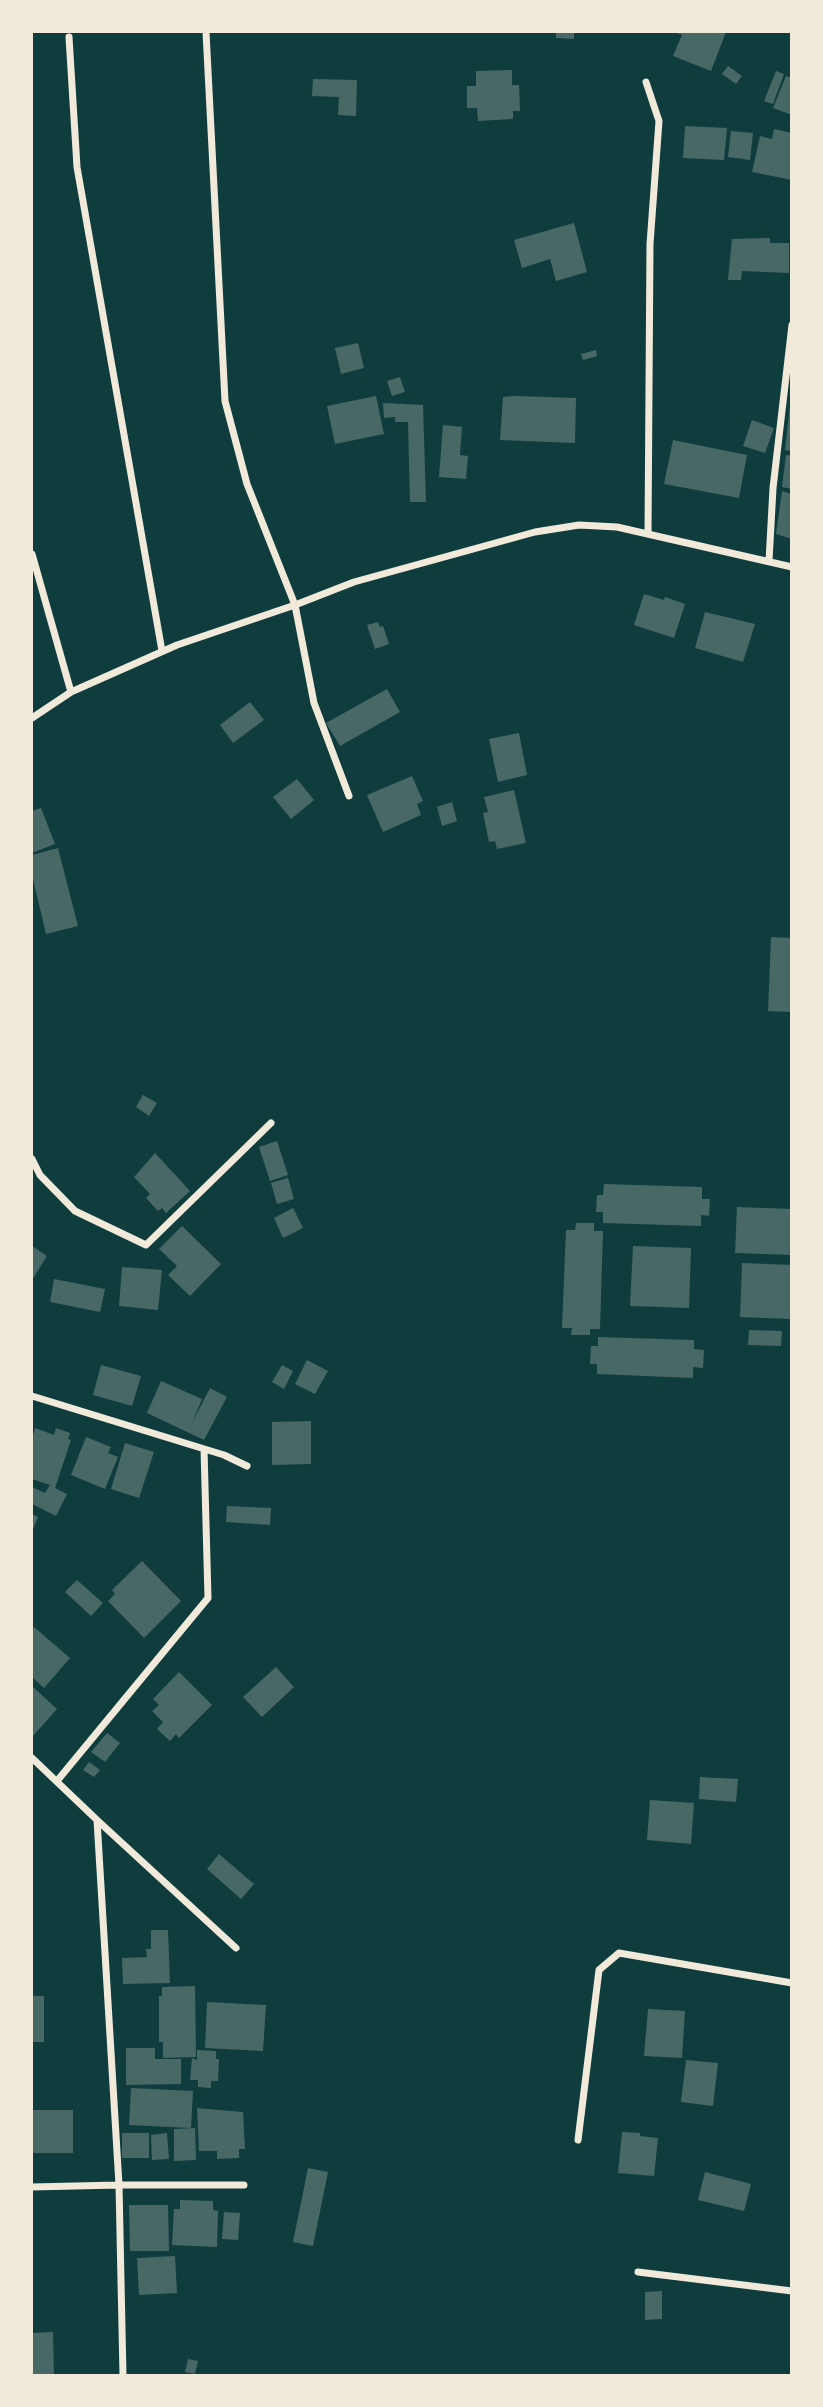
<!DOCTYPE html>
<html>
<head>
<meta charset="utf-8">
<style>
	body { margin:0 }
	#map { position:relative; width:823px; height:2407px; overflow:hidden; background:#0f3d3e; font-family:Lato,sans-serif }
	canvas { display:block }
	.frame { position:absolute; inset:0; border:33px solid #f1e9da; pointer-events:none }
</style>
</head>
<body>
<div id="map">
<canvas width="823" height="2407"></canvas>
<div class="frame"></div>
</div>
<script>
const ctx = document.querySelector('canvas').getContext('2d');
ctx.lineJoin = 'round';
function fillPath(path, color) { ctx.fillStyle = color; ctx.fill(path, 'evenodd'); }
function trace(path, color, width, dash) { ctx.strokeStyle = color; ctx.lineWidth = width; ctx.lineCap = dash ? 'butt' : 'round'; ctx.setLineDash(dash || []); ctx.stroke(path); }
fillPath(new Path2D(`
	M 556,32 L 574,32 L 574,39 L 556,38 Z
	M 674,32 L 726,32 L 711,71 L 673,56 L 682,35 Z
	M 728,66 L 742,76 L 736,84 L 722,74 Z
	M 512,70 L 512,85 L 519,85 L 520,111 L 513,111 L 513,119 L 478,121 L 477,108 L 467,108 L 467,86 L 476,86 L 476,71 Z
	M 776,71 L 784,74 L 773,104 L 764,101 Z
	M 786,76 L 792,78 L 792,115 L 773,108 Z
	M 313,79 L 357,80 L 356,116 L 338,115 L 339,97 L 312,96 Z
	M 685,126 L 727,128 L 724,160 L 683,158 Z
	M 774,129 L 792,133 L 792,180 L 752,172 L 760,136 L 772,139 Z
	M 731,131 L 753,133 L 750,160 L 728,157 Z
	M 574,223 L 587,272 L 556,281 L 550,259 L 522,268 L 514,240 Z
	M 770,238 L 770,243 L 789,243 L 789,273 L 742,271 L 741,280 L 728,280 L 732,239 Z
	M 358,343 L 364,368 L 341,374 L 335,348 Z
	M 596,350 L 597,356 L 583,360 L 581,354 Z
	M 400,377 L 405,392 L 392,396 L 387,381 Z
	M 376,396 L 384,434 L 335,444 L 327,406 Z
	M 514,396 L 576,398 L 575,443 L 500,440 L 503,397 Z
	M 383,403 L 423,405 L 426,502 L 410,502 L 408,422 L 395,422 L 395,417 L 384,418 Z
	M 790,405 L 792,406 L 792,451 L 785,450 Z
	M 752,420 L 774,428 L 765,453 L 743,446 Z
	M 443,425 L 462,427 L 460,455 L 468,456 L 466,479 L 439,477 Z
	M 673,440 L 747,455 L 739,498 L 664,484 Z
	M 786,455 L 792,456 L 792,489 L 782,487 Z
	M 782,491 L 792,494 L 792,539 L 776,534 Z
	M 644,594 L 664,600 L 665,597 L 685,604 L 674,638 L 634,625 Z
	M 705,612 L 755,624 L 743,662 L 695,648 Z
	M 378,622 L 380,627 L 383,626 L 389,644 L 375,649 L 367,625 Z
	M 387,689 L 400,712 L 340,746 L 326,723 Z
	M 250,702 L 264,720 L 233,743 L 220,725 Z
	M 519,733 L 527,775 L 498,782 L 489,739 Z
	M 412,776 L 423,801 L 417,804 L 421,815 L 383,832 L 367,795 Z
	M 297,779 L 314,800 L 291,819 L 273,797 Z
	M 514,790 L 526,843 L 497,849 L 495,841 L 489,842 L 483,813 L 488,812 L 484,797 Z
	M 452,802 L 457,821 L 442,826 L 437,807 Z
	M 41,808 L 55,844 L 32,853 L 32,811 Z
	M 58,848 L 78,926 L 46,934 L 32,875 L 32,855 Z
	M 771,937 L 792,938 L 792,1012 L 768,1011 Z
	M 143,1095 L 157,1103 L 149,1116 L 136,1107 Z
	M 277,1141 L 288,1175 L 270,1181 L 259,1147 Z
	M 155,1153 L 190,1191 L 166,1213 L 162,1208 L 158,1211 L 146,1198 L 150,1194 L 134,1177 Z
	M 288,1178 L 294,1199 L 277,1204 L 271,1183 Z
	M 604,1184 L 702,1187 L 702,1199 L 710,1199 L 709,1216 L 701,1215 L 701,1226 L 603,1223 L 603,1212 L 596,1212 L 597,1195 L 603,1195 Z
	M 737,1207 L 792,1209 L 792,1255 L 735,1253 Z
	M 293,1208 L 303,1228 L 283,1238 L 274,1218 Z
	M 576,1223 L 594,1223 L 594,1231 L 603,1231 L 600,1329 L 590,1329 L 590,1335 L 571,1335 L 572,1328 L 562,1328 L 566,1230 L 575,1230 Z
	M 182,1226 L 221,1264 L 190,1296 L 168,1275 L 177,1266 L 159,1249 Z
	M 32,1246 L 47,1256 L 32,1280 Z
	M 633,1246 L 691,1248 L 689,1308 L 630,1306 Z
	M 742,1263 L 792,1265 L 790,1319 L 740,1317 Z
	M 122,1267 L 162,1270 L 158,1310 L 119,1306 Z
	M 54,1279 L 105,1289 L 100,1312 L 50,1302 Z
	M 749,1330 L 782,1331 L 781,1346 L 748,1345 Z
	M 598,1337 L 694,1340 L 694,1349 L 704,1350 L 703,1368 L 693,1367 L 693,1378 L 597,1374 L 597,1364 L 590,1364 L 591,1346 L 598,1346 Z
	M 307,1360 L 328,1371 L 315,1394 L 295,1384 Z
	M 101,1365 L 141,1376 L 132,1406 L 93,1395 Z
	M 282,1365 L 293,1371 L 284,1389 L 272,1382 Z
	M 161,1381 L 202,1399 L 192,1423 L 210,1388 L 227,1397 L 204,1440 L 147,1413 Z
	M 311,1421 L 311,1464 L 272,1465 L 272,1422 Z
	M 35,1428 L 54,1435 L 56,1428 L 70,1433 L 68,1439 L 71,1440 L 55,1488 L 67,1494 L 56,1516 L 32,1504 L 32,1487 L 45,1493 L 50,1485 L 32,1479 L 32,1439 Z
	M 86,1437 L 111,1447 L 108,1453 L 118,1457 L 105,1489 L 71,1475 Z
	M 125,1443 L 154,1452 L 139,1498 L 111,1489 Z
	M 227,1506 L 271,1508 L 270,1525 L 226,1522 Z
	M 32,1514 L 38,1517 L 32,1532 Z
	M 142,1561 L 181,1601 L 144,1638 L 108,1601 L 115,1594 L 112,1590 Z
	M 77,1580 L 103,1603 L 91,1616 L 65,1592 Z
	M 34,1627 L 70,1658 L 44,1688 L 32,1677 L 32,1630 Z
	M 276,1667 L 294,1687 L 262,1717 L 243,1697 Z
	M 179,1672 L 212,1705 L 179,1738 L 176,1734 L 170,1741 L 157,1729 L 163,1722 L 152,1711 L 159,1705 L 153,1699 Z
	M 32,1686 L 57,1709 L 32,1737 Z
	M 107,1733 L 120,1743 L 105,1762 L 91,1752 Z
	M 89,1762 L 100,1770 L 94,1777 L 83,1770 Z
	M 700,1777 L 738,1779 L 736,1802 L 699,1799 Z
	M 650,1800 L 694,1803 L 691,1844 L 647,1840 Z
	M 219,1854 L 254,1884 L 241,1899 L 207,1869 Z
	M 151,1930 L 168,1930 L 170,1983 L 123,1984 L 122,1958 L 147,1957 L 146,1949 L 151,1949 Z
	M 195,1986 L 196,2057 L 163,2058 L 163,2042 L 159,2042 L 159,1996 L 162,1996 L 162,1987 Z
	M 32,1996 L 44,1996 L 44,2042 L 32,2042 Z
	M 207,2002 L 266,2005 L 263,2051 L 205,2048 Z
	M 648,2009 L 685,2011 L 682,2058 L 644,2056 Z
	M 126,2048 L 155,2048 L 155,2059 L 181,2059 L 181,2084 L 126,2085 Z
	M 197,2050 L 216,2051 L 216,2059 L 219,2059 L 218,2081 L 211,2081 L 211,2088 L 198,2087 L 198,2080 L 190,2080 L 192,2058 L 197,2060 Z
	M 686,2060 L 718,2063 L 713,2106 L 681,2102 Z
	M 131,2088 L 193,2091 L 191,2128 L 129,2125 Z
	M 197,2108 L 243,2112 L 245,2149 L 239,2149 L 239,2158 L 217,2159 L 217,2151 L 199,2151 Z
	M 32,2110 L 73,2110 L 73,2153 L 32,2153 Z
	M 195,2128 L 196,2160 L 174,2161 L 174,2129 Z
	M 622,2132 L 640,2133 L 640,2136 L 658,2138 L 654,2176 L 618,2173 Z
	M 122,2133 L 149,2133 L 149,2158 L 122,2158 Z
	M 167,2133 L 169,2159 L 152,2160 L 151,2135 Z
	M 308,2168 L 328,2172 L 313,2246 L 293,2242 Z
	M 705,2172 L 751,2184 L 744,2211 L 698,2200 Z
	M 180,2200 L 213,2201 L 213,2210 L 218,2211 L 217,2247 L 172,2245 L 174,2209 L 180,2209 Z
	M 129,2205 L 168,2205 L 169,2251 L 130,2251 Z
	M 224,2212 L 240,2213 L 238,2240 L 222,2239 Z
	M 175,2256 L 177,2293 L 139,2295 L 137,2258 Z
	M 662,2291 L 662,2319 L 645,2320 L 645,2292 Z
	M 53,2332 L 54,2376 L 32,2376 L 32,2333 Z
	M 188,2359 L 198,2361 L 195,2374 L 185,2372 Z`), '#486865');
trace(new Path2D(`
	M 206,32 L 225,401 L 247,484 L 295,605 L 314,703 L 349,796
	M 69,37 L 77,167 L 162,651
	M 646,82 L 659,121 L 650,244 L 648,534
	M 32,554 L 71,692
	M 769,561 L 773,488 L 792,325
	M 32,718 L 71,692 L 177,645 L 295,605 L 354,582 L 535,532 L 579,525 L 617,527 L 792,567
	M 32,1159 L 40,1175 L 75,1211 L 146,1245 L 271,1123
	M 32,1396 L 224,1455 L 247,1466
	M 32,1758 L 97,1820 L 119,2185 L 244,2185
	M 57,1781 L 208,1598 L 204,1449
	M 97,1820 L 236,1948
	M 578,2140 L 599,1970 L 619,1953 L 792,1983
	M 32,2187 L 119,2185 L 123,2376
	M 638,2272 L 792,2291`), '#f1e9da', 7);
</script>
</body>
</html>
